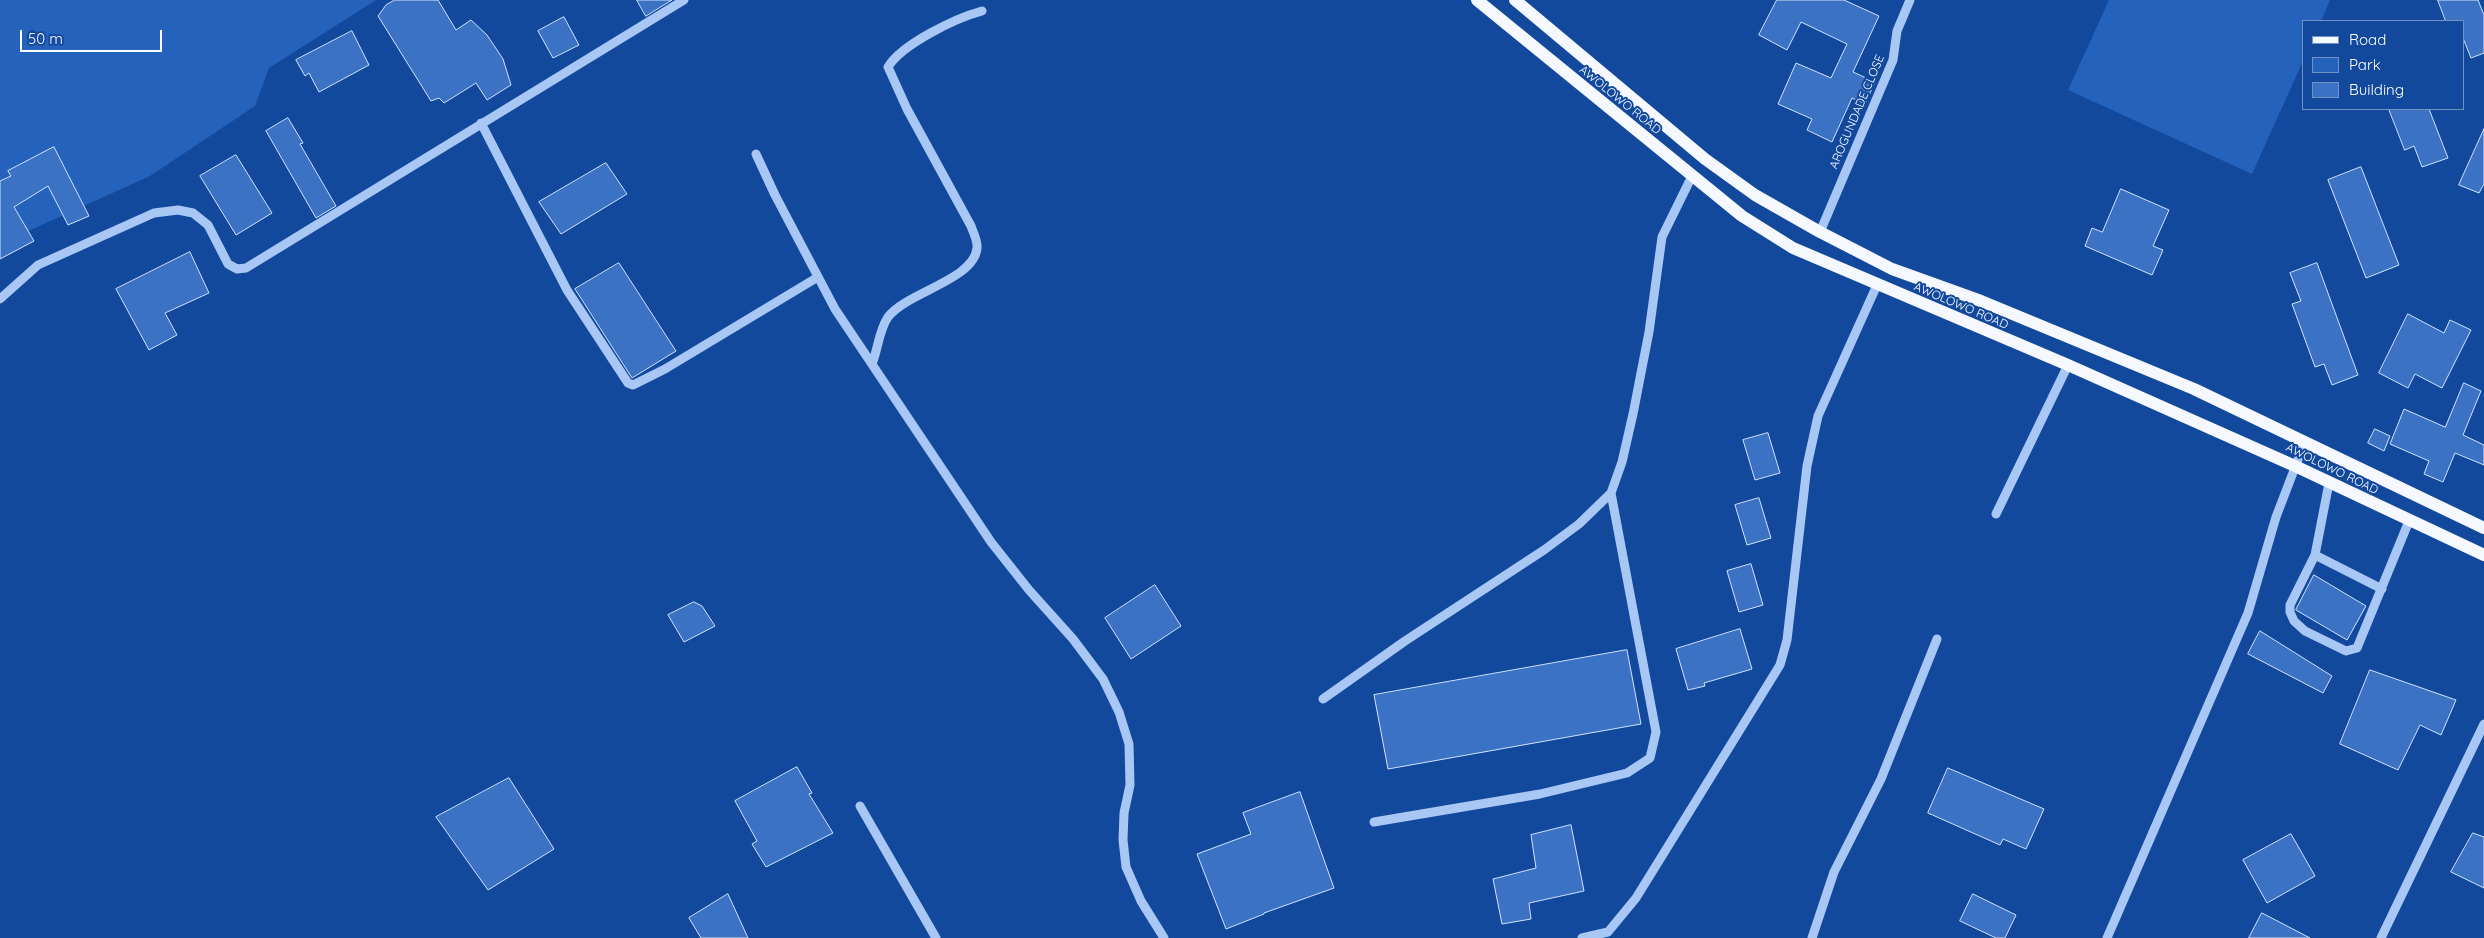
<!DOCTYPE html>
<html>
<head>
<meta charset="utf-8">
<style>
	body { margin:0 }
	#map { position:relative; width:2484px; height:938px; overflow:hidden; background:#12499d; font-family:Quicksand,sans-serif }
	canvas { display:block }
	.legend { position:absolute; left:2302px; top:20px; width:162px; height:90px; box-sizing:border-box; background:#12499d; border:1px solid #7192c4; margin:0; padding:6px 9px; list-style:none; font-size:15px; color:#fff }
	.legend li { display:flex; align-items:center; gap:10px; height:25px }
	.legend b { width:25px; border:1px solid #7192c4 }
	.scale { position:absolute; left:20px; top:30px; width:142px; height:22px; box-sizing:border-box; border:2px solid #fff; border-top:0; padding-left:6px; font-size:15px; line-height:18px; white-space:nowrap; color:#fff; -webkit-text-stroke:4px #12499d; paint-order:stroke }
</style>
</head>
<body>
<div id="map">
<canvas width="2484" height="938"></canvas>
<ul class="legend">
<li><b style="height:6px;background:#f5f8ff"></b>Road</li>
<li><b style="height:14px;background:#2562bb"></b>Park</li>
<li><b style="height:14px;background:#3b72c4"></b>Building</li>
</ul>
<div class="scale">50 m</div>
</div>
<script>
const ctx = document.querySelector('canvas').getContext('2d');
ctx.lineJoin = 'round';
function fillPath(path, color) { ctx.fillStyle = color; ctx.fill(path, 'evenodd'); }
function trace(path, color, width, dash) { ctx.strokeStyle = color; ctx.lineWidth = width; ctx.lineCap = dash ? 'butt' : 'round'; ctx.setLineDash(dash || []); ctx.stroke(path); }
function drawText(font, color, halo, rows, align = 'center') {
  ctx.font = font + ' Quicksand,sans-serif'; ctx.lineWidth = 4; ctx.setLineDash([]); ctx.textBaseline = 'middle'; ctx.strokeStyle = halo; ctx.fillStyle = color; for (const [text, x, y, turn = 0] of rows) {
    ctx.save(); ctx.translate(x, y); ctx.rotate((+turn || 0) * Math.PI / 180); ctx.textAlign = isNaN(turn) ? turn : align; if (halo) ctx.strokeText(text, 0, 0); ctx.fillText(text, 0, 0); ctx.restore();
  }
}
fillPath(new Path2D(`
	M 0,0 L 376,0 L 269,68 L 255,106 L 150,176 L 4,242 L 0,239 Z
	M 2109,0 L 2330,0 L 2321,21 L 2303,21 L 2303,61 L 2252,174 L 2068,90 Z`), '#2562bb');
const building = new Path2D(`
	M 395,0 L 438,0 L 456,30 L 471,20 L 487,35 L 503,59 L 511,85 L 487,100 L 476,83 L 444,103 L 439,98 L 431,101 L 378,16 L 386,5 Z
	M 637,0 L 672,0 L 646,16 Z
	M 1777,0 L 1844,0 L 1879,16 L 1853,72 L 1875,82 L 1865,104 L 1852,98 L 1832,142 L 1807,130 L 1812,119 L 1778,104 L 1796,63 L 1831,78 L 1847,44 L 1801,22 L 1787,50 L 1759,35 Z
	M 2438,0 L 2478,0 L 2484,15 L 2484,53 L 2471,58 L 2463,38 L 2463,21 L 2446,21 Z
	M 564,17 L 579,45 L 553,58 L 538,31 Z
	M 352,31 L 369,65 L 319,92 L 309,73 L 305,76 L 296,60 Z
	M 2389,109 L 2429,109 L 2448,158 L 2422,167 L 2414,146 L 2405,150 Z
	M 288,118 L 303,143 L 300,144 L 336,206 L 316,218 L 266,131 Z
	M 2484,129 L 2484,184 L 2479,193 L 2459,185 Z
	M 54,147 L 89,216 L 68,225 L 48,186 L 14,207 L 34,241 L 0,259 L 0,181 L 11,176 L 8,171 Z
	M 236,155 L 272,213 L 236,235 L 200,176 Z
	M 606,163 L 627,194 L 561,234 L 539,202 Z
	M 2361,167 L 2399,265 L 2366,278 L 2328,180 Z
	M 2121,189 L 2169,210 L 2153,246 L 2163,250 L 2152,275 L 2085,246 L 2092,228 L 2102,232 Z
	M 190,252 L 209,293 L 165,313 L 177,335 L 149,350 L 116,289 Z
	M 619,263 L 676,351 L 632,378 L 575,289 Z
	M 2317,263 L 2358,375 L 2332,385 L 2324,364 L 2315,367 L 2292,304 L 2301,301 L 2290,273 Z
	M 2408,314 L 2444,333 L 2450,320 L 2471,330 L 2442,388 L 2415,374 L 2408,388 L 2379,373 Z
	M 2464,383 L 2481,391 L 2463,435 L 2484,445 L 2484,465 L 2455,453 L 2443,482 L 2424,474 L 2429,461 L 2390,444 L 2404,409 L 2445,427 Z
	M 2375,429 L 2390,436 L 2384,451 L 2368,443 Z
	M 1768,433 L 1780,473 L 1755,480 L 1743,440 Z
	M 1759,498 L 1771,538 L 1747,545 L 1735,505 Z
	M 1751,564 L 1763,605 L 1739,612 L 1727,571 Z
	M 2314,575 L 2366,606 L 2347,640 L 2296,610 Z
	M 1155,585 L 1181,626 L 1131,659 L 1105,618 Z
	M 694,602 L 702,606 L 715,626 L 684,642 L 668,615 Z
	M 1740,629 L 1752,669 L 1704,683 L 1705,686 L 1688,690 L 1676,649 Z
	M 2260,631 L 2332,676 L 2323,693 L 2248,654 Z
	M 1627,650 L 1641,724 L 1388,769 L 1374,695 Z
	M 2370,670 L 2456,700 L 2441,735 L 2420,725 L 2398,770 L 2340,744 Z
	M 797,767 L 812,793 L 809,794 L 833,833 L 766,867 L 752,844 L 757,841 L 735,801 Z
	M 1948,768 L 2044,809 L 2026,849 L 2003,839 L 2000,845 L 1928,813 Z
	M 509,778 L 554,849 L 488,890 L 436,817 Z
	M 1300,792 L 1334,888 L 1264,913 L 1264,914 L 1226,929 L 1197,854 L 1251,834 L 1243,813 Z
	M 1571,825 L 1584,891 L 1529,903 L 1531,919 L 1502,924 L 1493,879 L 1536,868 L 1531,835 Z
	M 2473,833 L 2484,837 L 2484,888 L 2451,872 Z
	M 2291,834 L 2315,876 L 2267,903 L 2243,860 Z
	M 728,894 L 748,938 L 701,938 L 689,918 Z
	M 1973,894 L 2016,915 L 2005,938 L 1996,938 L 1960,921 Z
	M 2262,913 L 2310,938 L 2249,938 Z`);
fillPath(building, '#3b72c4');
trace(building, '#d0e3fe', 1);
trace(new Path2D(`
	M 481,123 L 567,290 L 628,383 L 633,385 L 665,369 L 818,277
	M 756,154 L 775,195 L 835,309 L 991,542 L 1029,590 L 1073,639 L 1103,679 L 1119,712 L 1129,744 L 1130,785 L 1124,813 L 1123,840 L 1126,867 L 1141,901 L 1164,938
	M 1820,232 L 1893,60 L 1897,31 L 1910,0
	M 0,299 L 38,265 L 154,213 L 178,210 L 193,213 L 208,225 L 228,264 L 237,269 L 246,268 L 684,0
	M 872,364 C 878,349 879,330 888,317 C 907,292 974,280 977,248 C 978,241 973,232 971,226 L 907,109 L 888,67 C 902,44 956,18 982,11
	M 2329,483 L 2315,555 L 2290,605 L 2290,612 L 2294,621 L 2305,631 L 2346,651 L 2357,648 L 2409,521
	M 1996,514 L 2068,365
	M 2315,555 L 2382,589
	M 1323,699 L 1405,641 L 1544,550 L 1579,524 L 1611,493 L 1622,462 L 1633,414 L 1649,332 L 1662,237 L 1692,176
	M 860,806 L 936,938
	M 1374,822 L 1540,794 L 1627,773 L 1650,758 L 1656,732 L 1611,493
	M 1582,938 L 1608,932 L 1636,898 L 1780,665 L 1787,640 L 1807,466 L 1818,416 L 1877,285
	M 1812,938 L 1834,872 L 1881,779 L 1937,639
	M 2107,938 L 2248,613 L 2276,517 L 2304,444
	M 2381,938 L 2484,724`), '#a8c7f4', 9);
trace(new Path2D(`
	M 1477,0 L 1742,216 L 1793,248 L 2068,365 L 2295,466 L 2484,555
	M 1515,0 L 1705,159 L 1755,195 L 1820,232 L 1892,269 L 1981,301 L 2194,389 L 2484,528`), '#f5f8ff', 12);
drawText('12px', '#fff', '#12499d', [
	["AWOLOWO ROAD",1620,100,39],
	["AROGUNDADE CLOSE",1857,112,-67],
	["AWOLOWO ROAD",1961,306,23],
	["AWOLOWO ROAD",2332,469,26]
]);
</script>
</body>
</html>
